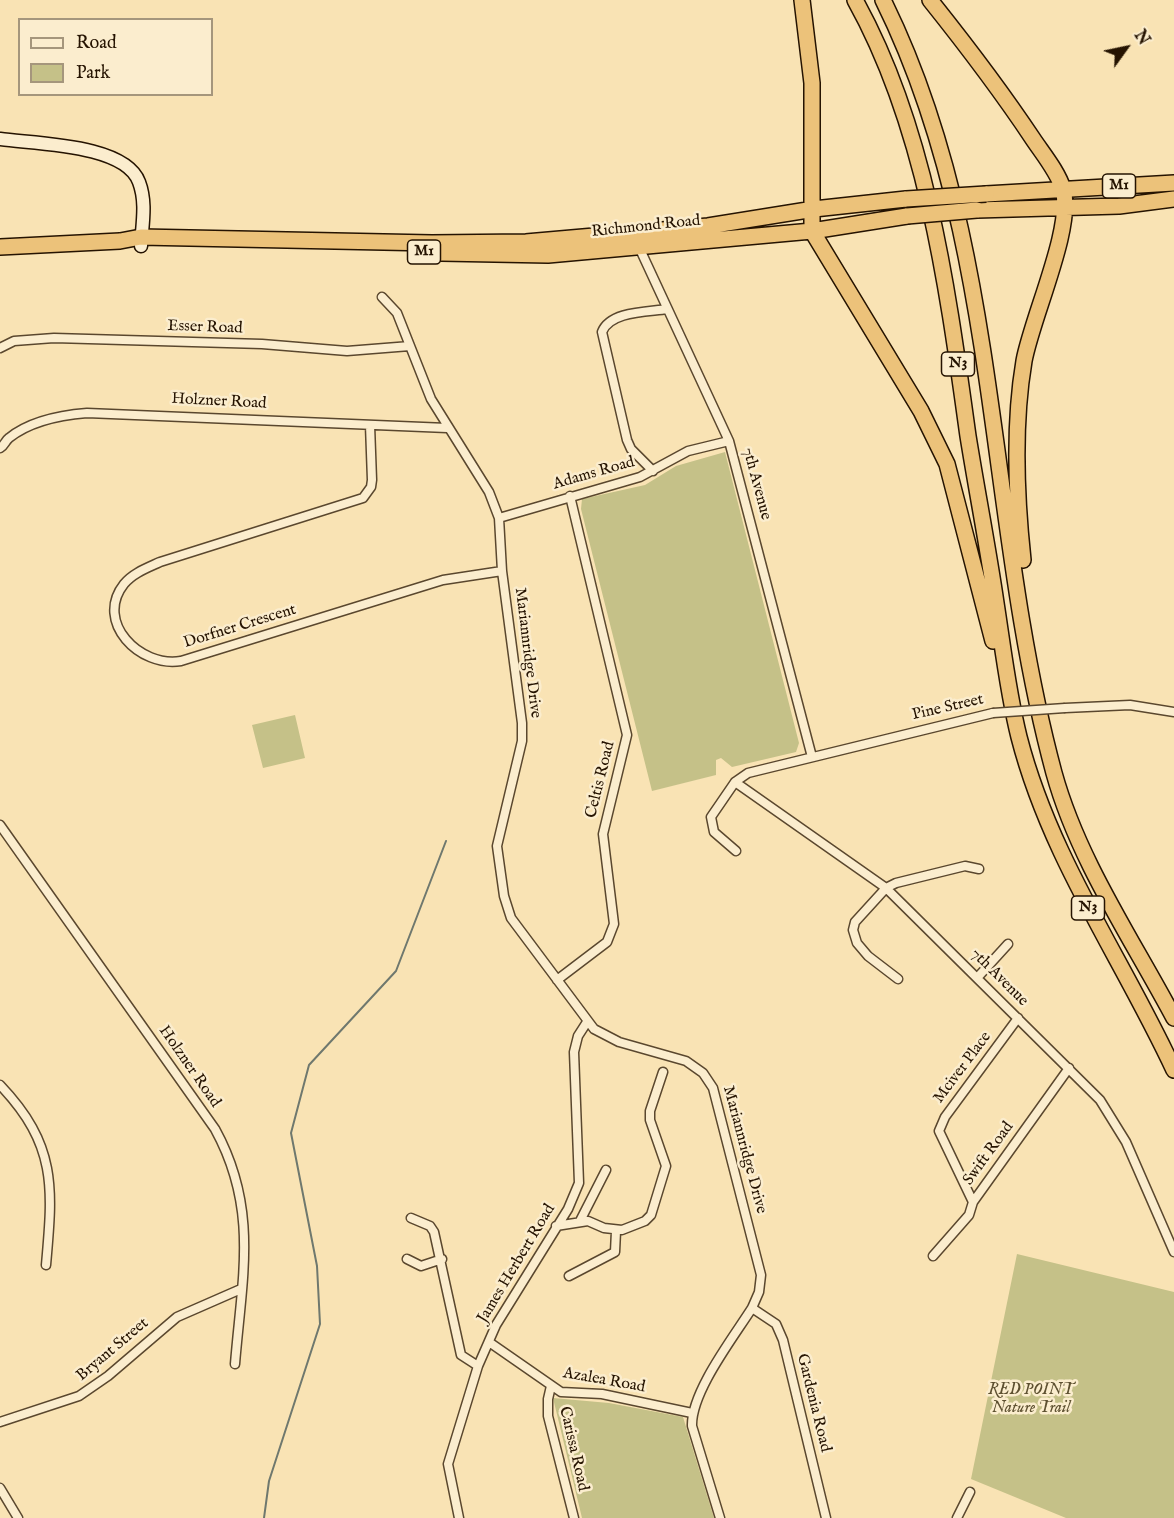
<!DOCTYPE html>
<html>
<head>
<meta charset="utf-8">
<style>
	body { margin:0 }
	#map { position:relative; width:1174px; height:1518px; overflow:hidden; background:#f9e3b4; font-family:"IM FELL English",serif }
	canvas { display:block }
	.legend { position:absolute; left:18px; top:18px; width:195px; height:78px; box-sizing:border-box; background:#fbedce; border:2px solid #a5967c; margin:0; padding:8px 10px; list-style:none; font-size:18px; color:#251301 }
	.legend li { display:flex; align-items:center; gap:12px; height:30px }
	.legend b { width:30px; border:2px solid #a5967c }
	.north { position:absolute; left:1096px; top:18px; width:60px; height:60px; -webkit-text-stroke:4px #fbedce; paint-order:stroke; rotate:57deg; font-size:16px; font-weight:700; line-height:24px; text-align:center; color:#251301 }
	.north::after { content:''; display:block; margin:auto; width:21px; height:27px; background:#251301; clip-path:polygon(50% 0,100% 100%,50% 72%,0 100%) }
</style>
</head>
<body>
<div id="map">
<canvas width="1174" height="1518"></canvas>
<ul class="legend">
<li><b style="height:8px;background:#fbedce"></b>Road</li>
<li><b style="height:16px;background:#c5c188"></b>Park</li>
</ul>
<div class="north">N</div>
</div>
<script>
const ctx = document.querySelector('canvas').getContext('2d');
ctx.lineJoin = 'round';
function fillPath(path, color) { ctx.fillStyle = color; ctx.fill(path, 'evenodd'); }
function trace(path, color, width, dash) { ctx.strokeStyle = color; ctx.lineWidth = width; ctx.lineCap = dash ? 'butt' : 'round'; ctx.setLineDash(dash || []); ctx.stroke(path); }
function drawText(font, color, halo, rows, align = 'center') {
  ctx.font = font + ' "IM FELL English",serif'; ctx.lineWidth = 5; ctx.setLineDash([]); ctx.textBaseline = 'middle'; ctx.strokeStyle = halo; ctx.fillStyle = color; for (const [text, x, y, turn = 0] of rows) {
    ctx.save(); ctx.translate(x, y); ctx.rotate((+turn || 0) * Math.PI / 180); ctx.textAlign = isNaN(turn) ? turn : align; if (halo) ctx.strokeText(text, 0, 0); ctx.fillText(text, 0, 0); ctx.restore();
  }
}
fillPath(new Path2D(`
	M 725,452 L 799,743 L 796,752 L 732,767 L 721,758 L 716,760 L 716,775 L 652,791 L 581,509 L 582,499 L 645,485 L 676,466 Z
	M 295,715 L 305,758 L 263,768 L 252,725 Z
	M 1017,1254 L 1174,1292 L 1174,1518 L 1066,1518 L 971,1479 Z
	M 553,1398 L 609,1403 L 683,1417 L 714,1518 L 582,1518 Z`), '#c5c188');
trace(new Path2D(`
	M 264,1518 L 269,1481 L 320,1324 L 317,1266 L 291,1133 L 309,1065 L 396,971 L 446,841`), '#6f786e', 2);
const street = new Path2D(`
	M 638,245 L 729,441 L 812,757
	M 382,297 L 397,313 L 431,399 L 489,492 L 499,518 L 502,571 L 522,723 L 522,741 L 497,846 L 504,896 L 511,918 L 594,1029 L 619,1042 L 686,1061 L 703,1073 L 713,1088 L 761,1275 L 759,1292 L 752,1308 C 733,1338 691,1392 692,1426 L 720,1518
	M 0,348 L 14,341 L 54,338 L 262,344 L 347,351 L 410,346
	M 370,425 L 372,480 L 371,487 L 363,498 L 160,562 C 147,568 133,573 124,584 C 94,622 140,668 181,661 L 443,580 L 502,571
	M 0,448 C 5,445 5,441 9,438 C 30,421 62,415 87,413 L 447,428
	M 653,471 L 631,449 L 627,440 L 602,332 C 610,311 648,312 667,309
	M 499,518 L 640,477 L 688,451 L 729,441
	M 1065,708 L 1130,705 L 1174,712
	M 735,782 L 886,888 L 1100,1100 L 1126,1142 L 1174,1252
	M 0,825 L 215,1129 C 259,1209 242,1277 235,1364
	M 736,851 L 714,832 L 711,817 L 735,782 L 748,773 L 993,713
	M 977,978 L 1008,944
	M 898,979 L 868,956 L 857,943 L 853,930 L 855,922 L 886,888 L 896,883 L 965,866 L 979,869
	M 557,980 L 607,942 L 614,924 L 603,834 L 627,735 L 570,496
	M 0,1085 C 57,1145 53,1187 46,1265
	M 973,1202 L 939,1131 L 945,1117 L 1018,1018
	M 411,1218 L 430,1226 L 434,1232 L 461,1355 L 478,1366
	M 580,1221 L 606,1170
	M 556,1226 L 588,1221 L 604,1228 L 622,1230 L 645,1221 L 651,1215 L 666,1166 L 650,1120 L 650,1111 L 663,1072
	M 933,1256 L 969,1215 L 973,1202 L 1069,1068
	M 407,1259 L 421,1266 L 442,1259
	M 569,1276 L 615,1252 L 616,1231
	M 752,1308 L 776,1324 L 783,1340 L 826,1518
	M 489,1342 L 561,1392 L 602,1394 L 692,1413
	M 551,1386 L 548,1399 L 548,1416 L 574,1518
	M 0,1422 L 79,1396 L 108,1376 L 177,1317 L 241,1289
	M 0,1488 L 18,1518
	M 459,1518 L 448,1464 L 478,1366 L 496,1325 L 568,1209 L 579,1183 L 574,1052 L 578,1036 L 587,1022
	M 957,1518 L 970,1492`);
const secondary = new Path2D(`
	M 0,139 C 35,144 125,144 139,182 C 147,203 142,225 141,246`);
const highway = new Path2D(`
	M 802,0 L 812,83 L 812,231 L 921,411 L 947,464 L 993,641
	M 855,0 C 927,129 948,292 968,436 C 977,492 988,548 996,603 C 1003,648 1008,693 1019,737 C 1050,858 1122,958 1174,1070
	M 883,0 C 1002,240 985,518 1054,773 C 1078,860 1132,939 1174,1018
	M 930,0 C 966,45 1001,91 1033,139 C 1043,154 1058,172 1063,189 C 1074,227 1032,317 1024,361 C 1013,426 1016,495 1023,560
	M 986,194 L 1174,183
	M 977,210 L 1119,206 L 1174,199
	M 0,247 L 120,241 L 141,237 L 432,243 L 526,242 L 708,226 L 814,209 L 906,199
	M 441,253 L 548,255 L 812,231 L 907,216`);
trace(street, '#5a472e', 11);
trace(secondary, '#251301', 15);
trace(highway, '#251301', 18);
trace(street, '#fbedce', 8);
trace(secondary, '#fbedce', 12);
trace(highway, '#ecc27a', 15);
const streetBridge = new Path2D(`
	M 993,713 L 1065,708`);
const highwayBridge = new Path2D(`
	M 906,199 L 986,194
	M 907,216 L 977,210`);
trace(streetBridge, '#5a472e', 11, []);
trace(highwayBridge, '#251301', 18, []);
trace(streetBridge, '#fbedce', 8);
trace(highwayBridge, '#ecc27a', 15);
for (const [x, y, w] of [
	[1119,186,33],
	[424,252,33],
	[958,364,33],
	[1088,908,33]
]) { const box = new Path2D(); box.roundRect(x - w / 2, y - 12, w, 24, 4.5); ctx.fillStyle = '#fbedce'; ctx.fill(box); trace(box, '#251301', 1.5); }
drawText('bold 15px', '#251301', null, [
	["M1",1119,186],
	["M1",424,252],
	["N3",958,364],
	["N3",1088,908]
]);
drawText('16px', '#251301', '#fbedce', [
	["Richmond Road",646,227,-6],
	["Esser Road",205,328,2],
	["Holzner Road",219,402,3],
	["Adams Road",594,474,-16],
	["7th Avenue",756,484,75],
	["Dorfner Crescent",240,627,-17],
	["Mariannridge Drive",527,653,83],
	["Pine Street",948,708,-13],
	["Celtis Road",601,780,-76],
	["7th Avenue",999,978,45],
	["Holzner Road",189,1067,55],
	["Mciver Place",963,1068,-53],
	["Mariannridge Drive",744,1150,75],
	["Swift Road",989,1154,-54],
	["James Herbert Road",517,1264,-59],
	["Bryant Street",113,1350,-40],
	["Azalea Road",604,1381,10],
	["Gardenia Road",813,1403,76],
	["Carissa Road",573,1449,77]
]);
drawText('italic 16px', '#5d5030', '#fbedce', [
	["RED POINT",1031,1391],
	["Nature Trail",1031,1409]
]);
</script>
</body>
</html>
